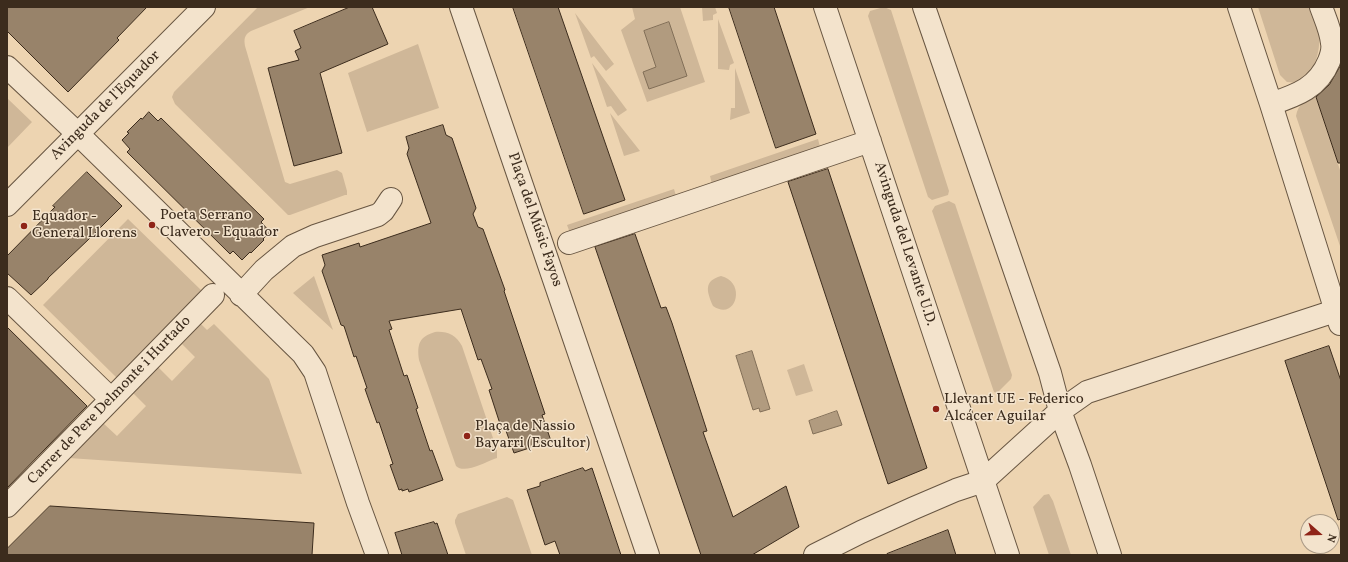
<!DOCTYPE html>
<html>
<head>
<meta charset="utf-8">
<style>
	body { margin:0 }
	#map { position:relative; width:1348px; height:562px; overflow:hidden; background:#edd4b1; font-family:Vollkorn,serif }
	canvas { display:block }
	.frame { position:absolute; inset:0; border:8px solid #3c2c1d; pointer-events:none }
	.north { position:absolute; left:1300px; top:514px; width:40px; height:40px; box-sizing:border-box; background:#f3e3cc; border:1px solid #aa9a86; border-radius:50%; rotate:110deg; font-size:11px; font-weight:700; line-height:16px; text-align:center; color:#3c2c1d }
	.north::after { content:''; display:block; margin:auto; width:14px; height:18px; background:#8f2418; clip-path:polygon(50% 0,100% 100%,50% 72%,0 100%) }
</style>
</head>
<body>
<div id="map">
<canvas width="1348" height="562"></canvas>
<div class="frame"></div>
<div class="north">N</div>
</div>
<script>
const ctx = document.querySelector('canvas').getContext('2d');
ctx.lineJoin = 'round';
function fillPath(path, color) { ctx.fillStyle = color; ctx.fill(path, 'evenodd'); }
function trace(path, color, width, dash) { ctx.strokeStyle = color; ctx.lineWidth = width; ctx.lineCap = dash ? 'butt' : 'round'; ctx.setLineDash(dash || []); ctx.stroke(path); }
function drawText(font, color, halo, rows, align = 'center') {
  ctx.font = font + ' Vollkorn,serif'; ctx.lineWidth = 3; ctx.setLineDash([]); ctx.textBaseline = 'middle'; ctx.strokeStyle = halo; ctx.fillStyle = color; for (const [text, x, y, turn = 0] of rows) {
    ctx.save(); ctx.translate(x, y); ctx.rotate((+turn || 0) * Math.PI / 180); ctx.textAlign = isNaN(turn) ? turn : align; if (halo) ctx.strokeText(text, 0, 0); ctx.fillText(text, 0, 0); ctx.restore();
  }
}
fillPath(new Path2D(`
	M 258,7 L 310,7 L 251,31 C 244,35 244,39 245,46 L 285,182 L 290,184 L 337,170 L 342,173 L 347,191 L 347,195 L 345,195 L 290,215 L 288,215 L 281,208 L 175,104 L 172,97 L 174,92 Z
	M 632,7 L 680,7 L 705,82 L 647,102 L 621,30 L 635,19 Z
	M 702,7 L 715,7 L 717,13 L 713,15 L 713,20 L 703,21 Z
	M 884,7 L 891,10 L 949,191 L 948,195 L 932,200 L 928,197 L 868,16 L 870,11 Z
	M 1258,7 L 1310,7 C 1315,15 1318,24 1319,34 C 1321,50 1314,78 1296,82 C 1293,83 1290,82 1287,82 L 1280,75 Z
	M 575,13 L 614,64 L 606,71 L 594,56 L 591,58 Z
	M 718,19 L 734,63 L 730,65 L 729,70 L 718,69 Z
	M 418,44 L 439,108 L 367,132 L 348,73 Z
	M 592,63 L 627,110 L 618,116 L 611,106 L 607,107 Z
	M 735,68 L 750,113 L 730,120 L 731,108 L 735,108 Z
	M 1315,95 L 1341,173 L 1341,249 L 1296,116 C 1298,104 1305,101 1315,95 Z
	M 7,98 L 32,122 L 7,148 Z
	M 610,113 L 640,151 L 624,156 Z
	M 818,139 L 820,147 L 712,184 L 710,176 L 713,175 Z
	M 674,189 L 676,196 L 570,233 L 567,225 Z
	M 949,201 L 955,204 L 1012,375 L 1011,379 L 997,393 L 994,392 L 932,211 L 935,206 Z
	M 128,219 L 202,291 L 117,378 L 43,305 Z
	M 314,276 L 333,330 L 293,293 Z
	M 721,276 C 747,282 736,322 713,306 C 707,292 703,281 721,276 Z
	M 201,324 L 207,330 L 214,324 L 269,379 L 302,474 L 69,458 L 103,423 L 117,436 L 146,406 L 133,393 L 158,367 L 172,381 L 195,357 L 182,344 Z
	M 435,332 C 447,331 456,335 462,346 L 497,450 L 497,458 L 494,459 C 484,463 464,474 456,466 L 419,360 C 417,344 419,337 435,332 Z
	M 804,364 L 813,391 L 796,396 L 787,370 Z
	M 1049,494 L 1053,501 L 1071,555 L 1049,555 L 1033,507 L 1044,495 Z
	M 507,497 L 513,500 L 532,555 L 466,555 L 455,523 L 455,520 L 458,514 Z`), '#cfb798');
const water = new Path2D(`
	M 669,22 L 687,76 L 649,89 L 643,72 L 656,67 L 644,31 Z
	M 752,351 L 770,409 L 760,412 L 759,408 L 753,410 L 736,356 Z
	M 837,411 L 842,425 L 813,434 L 809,421 Z`);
fillPath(water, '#b19b7f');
trace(water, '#826f58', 1);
const building = new Path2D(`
	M 7,7 L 147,7 L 117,38 L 119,40 L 68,92 L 7,31 Z
	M 350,7 L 372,7 L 388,44 L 320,73 L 342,153 L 294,166 L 268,68 L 299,60 L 295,51 L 301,48 L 294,31 Z
	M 513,7 L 558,7 L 625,200 L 584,214 Z
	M 729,7 L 774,7 L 816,134 L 776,148 Z
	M 1341,65 L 1341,163 L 1338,163 L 1316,97 L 1329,85 Z
	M 149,112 L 158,121 L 161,118 L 264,219 L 261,222 L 270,232 L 263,239 L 264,240 L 251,253 L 250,252 L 242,260 L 233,251 L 230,254 L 127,152 L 130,149 L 122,140 L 129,133 L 127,132 L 141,118 L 142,119 Z
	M 443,125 L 446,135 L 452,138 L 476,208 L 473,214 L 478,227 L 483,229 L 505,290 L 504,291 L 545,414 L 542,415 L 551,441 L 514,453 L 505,428 L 502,430 L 489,390 L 492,389 L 481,359 L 478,360 L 461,309 L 389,321 L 392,329 L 389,330 L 404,376 L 407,375 L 418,408 L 416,409 L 430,451 L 432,450 L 443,480 L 409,492 L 408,489 L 402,491 L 402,489 L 399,490 L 390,465 L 393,464 L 379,422 L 377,423 L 365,389 L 367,388 L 356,356 L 354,357 L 344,326 L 341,325 L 322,271 L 325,265 L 322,255 L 359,243 L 360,247 L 431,223 L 407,154 L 409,148 L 406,137 Z
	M 828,169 L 927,468 L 888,484 L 788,182 Z
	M 87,172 L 122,206 L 89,239 L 48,278 L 48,279 L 31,295 L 7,273 L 7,256 L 55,207 L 53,206 Z
	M 635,234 L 661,308 L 666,307 L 672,323 L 707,431 L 703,432 L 733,517 L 786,486 L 799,527 L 752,555 L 701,555 L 595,247 Z
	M 7,327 L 87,406 L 7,488 Z
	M 1329,346 L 1341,381 L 1341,519 L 1338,520 L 1285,361 Z
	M 583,468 L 585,471 L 592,468 L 621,555 L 560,555 L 555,541 L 545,545 L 527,490 L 540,486 L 540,483 Z
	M 50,506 L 314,523 L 312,555 L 7,555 L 7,549 Z
	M 434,522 L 435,524 L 437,523 L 448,555 L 402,555 L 395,533 Z
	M 948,530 L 956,555 L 887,555 L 887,554 Z`);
fillPath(building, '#98836a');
trace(building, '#3c2c1d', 1);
const minor = new Path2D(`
	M 461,7 L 648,555
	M 825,7 L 1008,555
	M 924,7 L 1050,373 L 1060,411 L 1080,465 L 1110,555
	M 1239,7 L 1271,104 L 1340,324
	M 7,67 L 78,134 L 303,354 L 315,372 L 358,503 L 377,555
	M 1271,104 C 1297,95 1318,88 1329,61 C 1331,56 1333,48 1332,43 C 1331,31 1325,18 1321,7
	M 7,205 L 204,7
	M 569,243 L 870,141
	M 241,295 L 264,270 L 293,246 L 315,236 L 378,215 L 383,211 L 391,199
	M 7,298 L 111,399
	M 7,506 L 213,295
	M 815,555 L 861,532 L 914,508 L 956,490 L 983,481 L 1060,411 L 1087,392 L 1341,309`);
trace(minor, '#685642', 24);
trace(minor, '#f3e3cc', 22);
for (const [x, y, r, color] of [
	[152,225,4,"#8f2418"],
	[24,226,4,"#8f2418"],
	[936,409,4,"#8f2418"],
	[467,436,4,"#8f2418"]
]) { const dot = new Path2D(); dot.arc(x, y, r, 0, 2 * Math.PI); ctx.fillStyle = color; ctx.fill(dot); trace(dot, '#f3e3cc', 1.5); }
drawText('15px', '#3c2c1d', '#f3e3cc', [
	["Avinguda de l'Equador",106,106,-45],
	["Plaça del Músic Fayos",534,220,71],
	["Avinguda del Levante U.D.",904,244,72],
	["Carrer de Pere Delmonte i Hurtado",110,401,-46]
]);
drawText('15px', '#3c2c1d', '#f3e3cc', [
	["Poeta Serrano",160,216],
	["Clavero - Equador",160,233],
	["Equador -",32,217],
	["General Llorens",32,234],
	["Llevant UE - Federico",944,400],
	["Alcácer Aguilar",944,417],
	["Plaça de Nassio",475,427],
	["Bayarri (Escultor)",475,444]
], 'left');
</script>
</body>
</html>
